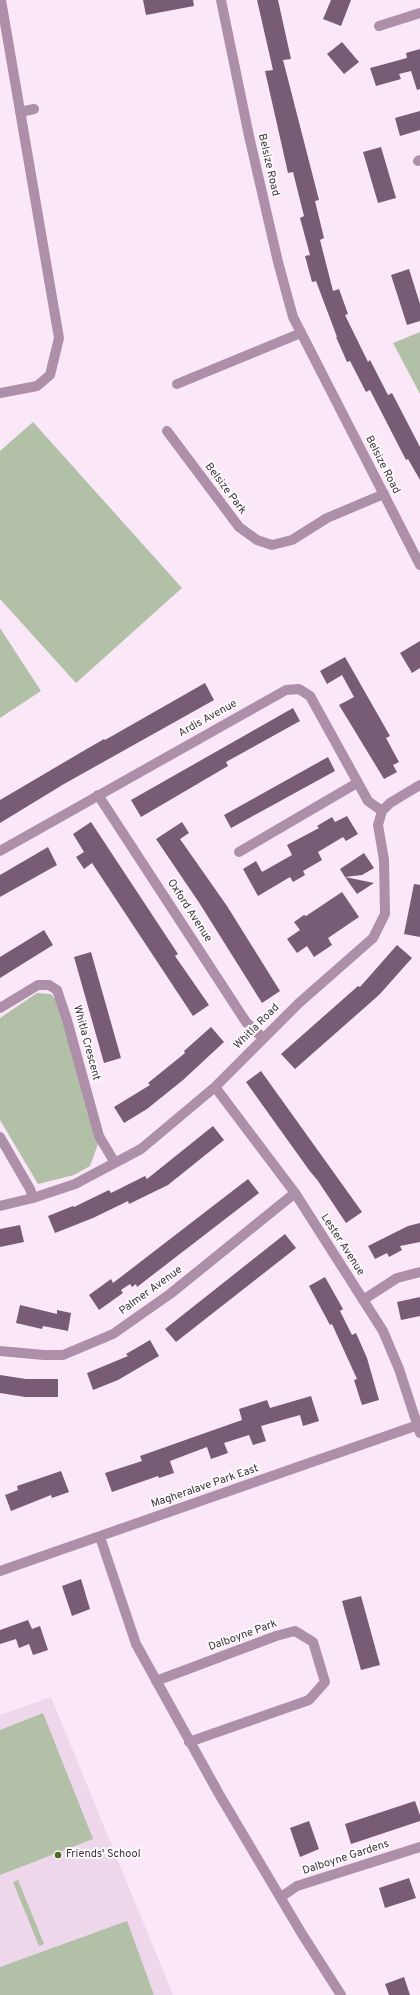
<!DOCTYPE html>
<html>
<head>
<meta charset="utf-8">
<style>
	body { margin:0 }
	canvas { display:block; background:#fae7f7 }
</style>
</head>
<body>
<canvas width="420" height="1995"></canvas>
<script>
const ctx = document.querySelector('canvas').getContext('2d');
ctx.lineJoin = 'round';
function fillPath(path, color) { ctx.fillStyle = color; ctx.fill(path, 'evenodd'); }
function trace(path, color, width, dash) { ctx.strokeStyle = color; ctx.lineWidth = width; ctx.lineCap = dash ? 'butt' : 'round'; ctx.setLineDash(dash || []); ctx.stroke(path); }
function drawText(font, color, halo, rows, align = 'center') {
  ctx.font = font + ' Overpass,sans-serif'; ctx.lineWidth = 4; ctx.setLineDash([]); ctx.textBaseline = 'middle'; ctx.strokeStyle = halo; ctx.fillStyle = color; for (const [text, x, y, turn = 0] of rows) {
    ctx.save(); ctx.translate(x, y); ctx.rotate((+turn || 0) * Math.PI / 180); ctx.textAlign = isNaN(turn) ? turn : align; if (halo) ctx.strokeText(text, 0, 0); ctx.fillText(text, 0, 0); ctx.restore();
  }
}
fillPath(new Path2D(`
	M 51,1697 L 173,1995 L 0,1995 L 0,1715 Z`), '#eed6eb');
fillPath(new Path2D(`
	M 420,332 L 420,394 L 393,343 Z
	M 33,422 L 182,588 L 76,683 L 0,599 L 0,451 Z
	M 0,628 L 41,691 L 0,718 Z
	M 37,993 L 51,994 L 57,1001 L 98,1144 L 90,1166 L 74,1175 L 38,1184 L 0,1120 L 0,1018 Z
	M 43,1713 L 93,1839 L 0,1875 L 0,1730 Z
	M 18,1880 L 44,1944 L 39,1946 L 13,1882 Z
	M 127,1921 L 154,1995 L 0,1995 L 0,1967 Z`), '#b3c0a8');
fillPath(new Path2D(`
	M 143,0 L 193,0 L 194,6 L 146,15 Z
	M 257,0 L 278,0 L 291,59 L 283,60 L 319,200 L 315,201 L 324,238 L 320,240 L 333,291 L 339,289 L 348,314 L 345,315 L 368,362 L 370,360 L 388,395 L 392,393 L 420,447 L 420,480 L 408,459 L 406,460 L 370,390 L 366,392 L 350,361 L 347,362 L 336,337 L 337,337 L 316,281 L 312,282 L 305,256 L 310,255 L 300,218 L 304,216 L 293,172 L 288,173 L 265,71 L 273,70 Z
	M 331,0 L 351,0 L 341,26 L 323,19 Z
	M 342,42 L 359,62 L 344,74 L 327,54 Z
	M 420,49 L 420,89 L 417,90 L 411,71 L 399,74 L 401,79 L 376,86 L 370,68 L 407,58 L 406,53 Z
	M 420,111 L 420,130 L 400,136 L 395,118 Z
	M 381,147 L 396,198 L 378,203 L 363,152 Z
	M 409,269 L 420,304 L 420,321 L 407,325 L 391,275 Z
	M 420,641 L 420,668 L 412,673 L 400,653 Z
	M 345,657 L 390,736 L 386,738 L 399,762 L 393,765 L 397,772 L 384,779 L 339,705 L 354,697 L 342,675 L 327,684 L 320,671 Z
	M 205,683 L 214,700 L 64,784 L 0,823 L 0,800 L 85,750 L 104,739 L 105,740 Z
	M 293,708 L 300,721 L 226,762 L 228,766 L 141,817 L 131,800 Z
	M 328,757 L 335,771 L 231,828 L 224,815 Z
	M 347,816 L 358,834 L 346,841 L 343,837 L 318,852 L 322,860 L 303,871 L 305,875 L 293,882 L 290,877 L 258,896 L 243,869 L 256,861 L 262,872 L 292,855 L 287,845 L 319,828 L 317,826 L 332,817 L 335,822 Z
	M 91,822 L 178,954 L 175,956 L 209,1005 L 193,1016 L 92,863 L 84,869 L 76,857 L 84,852 L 73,834 Z
	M 182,822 L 189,833 L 180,839 L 227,906 L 280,991 L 262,1003 L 200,904 L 156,839 Z
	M 48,847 L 57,865 L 0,897 L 0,875 Z
	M 364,853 L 374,868 L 362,875 L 345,877 L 340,869 Z
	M 345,877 L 374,883 L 357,894 Z
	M 414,884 L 420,885 L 420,937 L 404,934 Z
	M 342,892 L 359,917 L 328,938 L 332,945 L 314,957 L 307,946 L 297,953 L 287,939 L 300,930 L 294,922 L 304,915 L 306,916 Z
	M 44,930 L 53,945 L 0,978 L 0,957 Z
	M 397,945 L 412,958 L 379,995 L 295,1069 L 281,1054 L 358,986 L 360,987 Z
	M 91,952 L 121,1058 L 104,1063 L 74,957 Z
	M 211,1027 L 224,1042 L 183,1080 L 147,1109 L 124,1123 L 114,1107 L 150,1085 L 148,1083 L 185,1053 L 184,1051 Z
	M 261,1071 L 362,1212 L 346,1223 L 318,1181 L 309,1170 L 246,1082 Z
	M 213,1126 L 224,1140 L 168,1185 L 129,1204 L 128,1201 L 93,1218 L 55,1233 L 48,1216 L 73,1206 L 74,1207 L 109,1190 L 111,1193 L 145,1176 L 147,1179 Z
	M 248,1179 L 259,1193 L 137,1287 L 136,1284 L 132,1287 L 130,1284 L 121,1290 L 123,1293 L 99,1310 L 89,1295 L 111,1279 L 113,1283 Z
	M 420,1223 L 420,1242 L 400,1246 L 402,1250 L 389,1257 L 387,1253 L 375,1259 L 368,1246 L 408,1226 Z
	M 20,1225 L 24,1242 L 0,1247 L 0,1229 Z
	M 285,1234 L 296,1248 L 176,1342 L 165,1329 Z
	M 325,1277 L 343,1309 L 340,1311 L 352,1335 L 356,1333 L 367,1358 L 379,1400 L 362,1405 L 354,1380 L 357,1379 L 332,1324 L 330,1325 L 309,1286 Z
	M 420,1297 L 420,1316 L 401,1320 L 397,1302 Z
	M 20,1305 L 57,1314 L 57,1310 L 71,1313 L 68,1331 L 43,1326 L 42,1329 L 16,1323 Z
	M 150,1340 L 159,1356 L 118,1380 L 93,1390 L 87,1373 L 128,1356 L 126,1354 Z
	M 0,1375 L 26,1379 L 58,1379 L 58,1397 L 25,1397 L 0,1393 Z
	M 311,1396 L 319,1421 L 303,1426 L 300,1415 L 261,1426 L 266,1441 L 253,1445 L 249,1435 L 224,1443 L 228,1453 L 211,1459 L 207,1447 L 170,1461 L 174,1473 L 159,1478 L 158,1476 L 112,1492 L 105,1473 L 142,1461 L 140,1456 L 242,1420 L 239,1409 L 267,1400 L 270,1408 Z
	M 61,1471 L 69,1492 L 52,1498 L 51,1495 L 11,1511 L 5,1495 L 18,1490 L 17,1486 Z
	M 81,1579 L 90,1609 L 72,1616 L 62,1586 Z
	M 361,1596 L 380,1665 L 361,1670 L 342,1601 Z
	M 28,1620 L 32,1629 L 40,1626 L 48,1650 L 33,1655 L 29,1644 L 19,1648 L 16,1639 L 0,1644 L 0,1630 Z
	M 415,1801 L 420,1815 L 420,1821 L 351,1844 L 345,1824 Z
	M 309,1821 L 319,1849 L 300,1857 L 290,1828 Z
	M 409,1878 L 416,1898 L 385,1908 L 379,1888 Z
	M 404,1977 L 410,1995 L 389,1995 L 385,1984 Z`), '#785b74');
trace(new Path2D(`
	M 221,0 L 249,136 L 278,262 L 293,317 L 420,565
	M 379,26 L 420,13
	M 20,112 L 34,109
	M 418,161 L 420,160
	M 177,384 L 301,333
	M 0,393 L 37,386 L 50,375 L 59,338 L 1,0
	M 167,431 L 239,527 L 257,540 L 272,545 L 292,540 L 327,518 L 384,494
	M 98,795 L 246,1022 L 263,1038
	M 0,851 L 286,690 L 299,689 L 310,696 L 368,801 L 382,811
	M 239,852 L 357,783
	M 0,1008 L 38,985 L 49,985 L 57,990 L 67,1020 L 99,1136 L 115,1163
	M 215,1087 L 295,1193 L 383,1331 L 399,1369 L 420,1433
	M 0,1137 L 30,1189 L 33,1198
	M 0,1206 L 33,1198 L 75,1184 L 141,1149 L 215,1087 L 299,1003 L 373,938 L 385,914 L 384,860 L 378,825 L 382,811 L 390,803 L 420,785
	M 363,1300 L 397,1278 L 420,1272
	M 0,1351 L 44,1355 L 63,1355 L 113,1334 L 170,1294 L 295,1193
	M 100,1537 L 136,1644 L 219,1794 L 302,1934 L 341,1995
	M 0,1571 L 418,1425
	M 156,1681 L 276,1636 L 295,1631 L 313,1642 L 325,1682 L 309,1700 L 189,1742
	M 281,1897 L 297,1886 L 420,1847`), '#ae8fa9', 10);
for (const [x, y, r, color] of [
	[58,1855,4,"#496b23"]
]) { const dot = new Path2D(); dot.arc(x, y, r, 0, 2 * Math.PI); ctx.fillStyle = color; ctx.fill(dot); trace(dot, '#fdfafd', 1.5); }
drawText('11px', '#3e363c', '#fdfafd', [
	["Belsize Road",268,165,77],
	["Belsize Road",382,465,63],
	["Belsize Park",225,489,53],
	["Ardis Avenue",208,719,-29],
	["Oxford Avenue",189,911,57],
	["Whitla Road",257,1027,-45],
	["Whitla Crescent",86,1043,75],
	["Lester Avenue",342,1245,57],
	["Palmer Avenue",151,1291,-36],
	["Magheralave Park East",205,1487,-19],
	["Dalboyne Park",243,1636,-20],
	["Dalboyne Gardens",346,1858,-18]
]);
drawText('11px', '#3e363c', '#fdfafd', [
	["Friends' School",66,1855]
], 'left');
</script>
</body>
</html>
